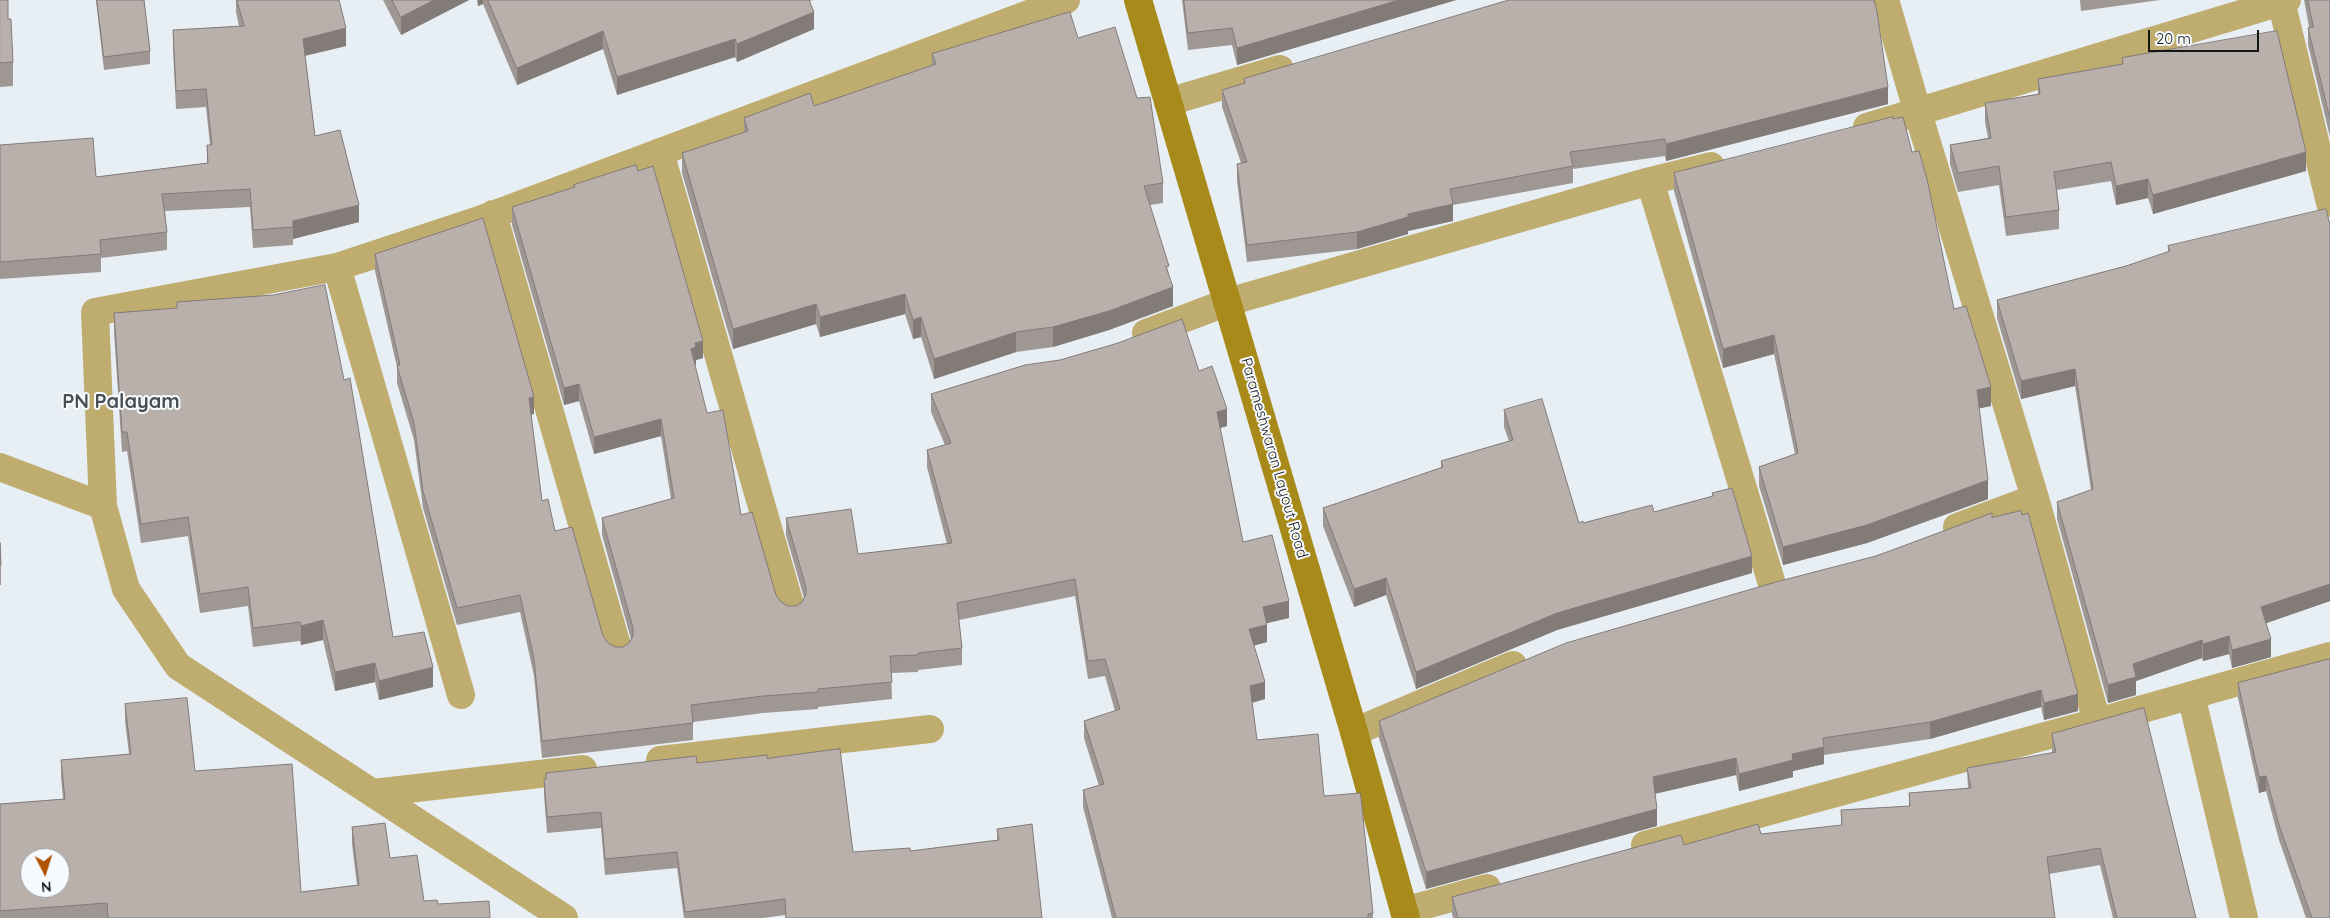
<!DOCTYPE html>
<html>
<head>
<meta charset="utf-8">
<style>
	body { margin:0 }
	#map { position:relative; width:2330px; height:918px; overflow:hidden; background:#e7eff5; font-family:Quicksand,sans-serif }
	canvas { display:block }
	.north { position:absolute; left:20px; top:848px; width:50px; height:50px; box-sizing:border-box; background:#f8fbfe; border:1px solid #9c9fa2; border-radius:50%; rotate:175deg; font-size:14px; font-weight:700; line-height:20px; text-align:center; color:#131517 }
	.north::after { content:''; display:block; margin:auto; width:18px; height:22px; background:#b05103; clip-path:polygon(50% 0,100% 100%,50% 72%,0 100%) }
	.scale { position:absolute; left:2148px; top:30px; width:111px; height:22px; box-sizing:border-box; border:2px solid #131517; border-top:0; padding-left:6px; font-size:15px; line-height:18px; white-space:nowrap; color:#131517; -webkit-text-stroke:4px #f8fbfe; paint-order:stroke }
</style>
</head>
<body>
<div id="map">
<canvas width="2330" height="918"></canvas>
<div class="north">N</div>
<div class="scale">20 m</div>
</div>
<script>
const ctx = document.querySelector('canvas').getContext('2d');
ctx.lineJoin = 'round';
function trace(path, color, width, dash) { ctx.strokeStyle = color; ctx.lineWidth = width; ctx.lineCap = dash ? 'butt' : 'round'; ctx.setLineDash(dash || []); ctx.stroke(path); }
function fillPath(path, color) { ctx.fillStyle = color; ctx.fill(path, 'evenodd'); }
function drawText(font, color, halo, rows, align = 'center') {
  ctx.font = font + ' Quicksand,sans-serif'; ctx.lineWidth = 4; ctx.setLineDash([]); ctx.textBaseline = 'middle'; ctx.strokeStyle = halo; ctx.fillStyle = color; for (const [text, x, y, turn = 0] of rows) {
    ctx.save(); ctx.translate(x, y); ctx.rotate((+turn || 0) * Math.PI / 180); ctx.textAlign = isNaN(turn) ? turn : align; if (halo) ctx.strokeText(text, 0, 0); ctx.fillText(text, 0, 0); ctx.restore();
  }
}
trace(new Path2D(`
	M 1885,0 L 1918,113 L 2035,498 L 2097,722
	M 2281,1 L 2330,203
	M 1168,102 L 1280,69
	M 1867,127 L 2287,0
	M 660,152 L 791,608
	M 1650,181 L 1772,584
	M 493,214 L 618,649
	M 337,267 L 461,695
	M 1146,333 L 1228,302 L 1650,181 L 1711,166
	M 0,467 L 103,506
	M 1957,527 L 2035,498
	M 2191,695 L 2244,918
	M 1354,732 L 1513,665
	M 660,760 L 930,729
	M 373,793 L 583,769
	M 1645,845 L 2097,722 L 2330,656
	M 1404,911 L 1487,888
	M 564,918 L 178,666 L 126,589 L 103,506 L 95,312 L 337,267 L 479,220 L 1066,0`), '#bfac6f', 28);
trace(new Path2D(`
	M 1138,0 L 1354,732 L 1406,918`), '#a88a1b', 28);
fillPath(new Path2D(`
	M 0,0 L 8,19 L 13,62 L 13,86 L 0,87 Z
	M 96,0 L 144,0 L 150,51 L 150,64 L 104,70 Z
	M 236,0 L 339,0 L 346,46 L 305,56 L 315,136 L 359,222 L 293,239 L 293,245 L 253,248 L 250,207 L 165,211 L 167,232 L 167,250 L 101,258 L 101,272 L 0,279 L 0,145 L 96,177 L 207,163 L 207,145 L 210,145 L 206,107 L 176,109 L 173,48 L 173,30 L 239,26 L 236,12 Z
	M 383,0 L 469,0 L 401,35 Z
	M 477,0 L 814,0 L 809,1 L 814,29 L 737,62 L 735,57 L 617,95 L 603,49 L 517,85 L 483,4 L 478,6 Z
	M 1182,0 L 1456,0 L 1237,65 L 1232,45 L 1188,50 Z
	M 2080,0 L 2160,0 L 2081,11 Z
	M 2304,0 L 2330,0 L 2330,137 L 2308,45 L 2308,28 L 2309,27 Z
	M 1078,38 L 1163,183 L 1163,203 L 1150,205 L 1169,274 L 1173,306 L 1109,330 L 1053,347 L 1016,352 L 934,379 L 921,337 L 913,339 L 905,314 L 820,337 L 816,324 L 733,349 L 682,173 L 682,153 L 744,133 L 744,118 L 814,106 L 932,65 L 932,54 Z
	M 2122,58 L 2306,171 L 2153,214 L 2148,198 L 2116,205 L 2111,181 L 2057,190 L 2059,210 L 2059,229 L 2006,236 L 1999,185 L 1958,192 L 1950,164 L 1950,145 L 1988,138 L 1985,122 L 1985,103 L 2038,94 L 2038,79 L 2122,64 Z
	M 1244,79 L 1888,104 L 1666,161 L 1665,156 L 1573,169 L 1573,183 L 1453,205 L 1453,221 L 1408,231 L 1408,234 L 1357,249 L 1247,262 L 1237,181 L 1237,164 L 1241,163 L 1222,107 L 1222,90 L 1244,83 Z
	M 1674,173 L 1954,309 L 1991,406 L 1979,408 L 1988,499 L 1867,543 L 1783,565 L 1759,486 L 1759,467 L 1795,454 L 1774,354 L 1723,368 L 1674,191 Z
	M 574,185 L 703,358 L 696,360 L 696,364 L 695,365 L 707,413 L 741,515 L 776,595 L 781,602 L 788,606 L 796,606 L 802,602 L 804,598 L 786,535 L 786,518 L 858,554 L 947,544 L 927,467 L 927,450 L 945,445 L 931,412 L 931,394 L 1199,371 L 1227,426 L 1220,428 L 1243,542 L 1289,618 L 1267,623 L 1267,642 L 1254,645 L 1265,699 L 1252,703 L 1257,740 L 1324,796 L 1373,913 L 1373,918 L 1112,918 L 1083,807 L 1083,790 L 1099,786 L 1084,738 L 1084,721 L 1115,711 L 1105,676 L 1088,679 L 1075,596 L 959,620 L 962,648 L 962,665 L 918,670 L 918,672 L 891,673 L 892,699 L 818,707 L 818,709 L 763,713 L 693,722 L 693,740 L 542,758 L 534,676 L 520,612 L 457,625 L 423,508 L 414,440 L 397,383 L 397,367 L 375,271 L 375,254 L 534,414 L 531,415 L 542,501 L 603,636 L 608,643 L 615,647 L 623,647 L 629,643 L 631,639 L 602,535 L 602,518 L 671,499 L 661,436 L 594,454 L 579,401 L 564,405 L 512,225 L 512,207 L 574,187 Z
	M 2330,225 L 2330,601 L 2266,623 L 2271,657 L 2232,668 L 2229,654 L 2203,661 L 2202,658 L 2136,681 L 2136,695 L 2108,703 L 2057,519 L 2057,502 L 2091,490 L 2075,386 L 2021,399 L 1997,318 L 1997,300 L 2126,266 L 2168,252 L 2168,246 Z
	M 177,302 L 393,637 L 433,687 L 379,700 L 375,682 L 335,691 L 323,640 L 301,645 L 300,641 L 253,647 L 248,606 L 200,613 L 188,536 L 141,543 L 127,451 L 122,452 L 114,332 L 114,313 L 177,308 Z
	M 1504,410 L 1579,523 L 1583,523 L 1654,512 L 1712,497 L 1712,493 L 1752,573 L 1557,630 L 1416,689 L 1386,595 L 1354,607 L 1323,526 L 1323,508 L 1441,468 L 1441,461 L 1509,441 L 1504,427 Z
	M 1992,517 L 2078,711 L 2044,720 L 2041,707 L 1930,739 L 1824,755 L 1824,764 L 1793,771 L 1793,777 L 1739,791 L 1736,775 L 1655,794 L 1657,826 L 1426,889 L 1379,738 L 1379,721 Z
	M 0,543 L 1,565 L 1,585 L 0,585 Z
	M 2238,683 L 2330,918 L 2306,918 L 2279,840 L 2266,791 L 2259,793 L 2238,698 Z
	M 125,704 L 195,771 L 301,892 L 357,885 L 352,844 L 352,827 L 390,858 L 424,901 L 490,918 L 0,918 L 0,804 L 63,799 L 61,777 L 61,760 L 129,754 L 125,721 Z
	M 2052,734 L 2196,918 L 2113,918 L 2100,865 L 2049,874 L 2055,918 L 1453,918 L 1452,914 L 1452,897 L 1684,845 L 1761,834 L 1841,826 L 1841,810 L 1909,806 L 1909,793 L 1968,788 L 1967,768 L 2052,753 Z
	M 767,758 L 853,852 L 910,851 L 997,840 L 997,829 L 1042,918 L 786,918 L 785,915 L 763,918 L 684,918 L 677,868 L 605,875 L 601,828 L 547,833 L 544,795 L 544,779 L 546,779 L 546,773 Z`), '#9f9794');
fillPath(new Path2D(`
	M 434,0 L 469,0 L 401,35 L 401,17 Z
	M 478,0 L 483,0 L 483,4 L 478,6 Z
	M 1399,0 L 1456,0 L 1237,65 L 1237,48 Z
	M 814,12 L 814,29 L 737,62 L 737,44 Z
	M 346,28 L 346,46 L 303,56 L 303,39 Z
	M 603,31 L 603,49 L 517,85 L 517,68 Z
	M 735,39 L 735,57 L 617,95 L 617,77 Z
	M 1888,87 L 1888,104 L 1666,161 L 1666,144 Z
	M 2306,152 L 2306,171 L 2153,214 L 2153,195 Z
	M 2148,179 L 2148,198 L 2116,205 L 2116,186 Z
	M 1453,204 L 1453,221 L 1408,231 L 1408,234 L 1357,249 L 1357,232 L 1408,214 Z
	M 359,205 L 359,222 L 293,239 L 293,221 Z
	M 1173,287 L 1173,306 L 1109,330 L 1053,347 L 1053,327 Z
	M 905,294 L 905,314 L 820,337 L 820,317 Z
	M 816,304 L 816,324 L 733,349 L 733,329 Z
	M 921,317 L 921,337 L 913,339 L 913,320 Z
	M 1016,332 L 1016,352 L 934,379 L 934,359 Z
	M 1774,335 L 1774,354 L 1723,368 L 1723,349 Z
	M 703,341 L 703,358 L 696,360 L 696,364 L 691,366 L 691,349 L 695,343 Z
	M 2075,369 L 2075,386 L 2021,399 L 2021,381 Z
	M 579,384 L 579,401 L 564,405 L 564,388 Z
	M 1991,387 L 1991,406 L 1977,409 L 1977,390 Z
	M 534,397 L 534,414 L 529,415 L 529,398 Z
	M 1227,409 L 1227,426 L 1217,429 L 1217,412 Z
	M 661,419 L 661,436 L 594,454 L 594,437 Z
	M 1988,480 L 1988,499 L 1867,543 L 1783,565 L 1783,547 Z
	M 1752,556 L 1752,573 L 1557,630 L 1416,689 L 1416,672 L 1557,613 Z
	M 1386,578 L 1386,595 L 1354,607 L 1354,589 Z
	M 2330,584 L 2330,601 L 2261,625 L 2261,607 Z
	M 1289,601 L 1289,618 L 1263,624 L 1263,607 Z
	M 323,620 L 323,640 L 301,645 L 301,626 Z
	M 1267,625 L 1267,642 L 1249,647 L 1249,629 Z
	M 2229,636 L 2229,654 L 2203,661 L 2203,644 Z
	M 2271,639 L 2271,657 L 2232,668 L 2232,650 Z
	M 2202,640 L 2202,658 L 2136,681 L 2136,695 L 2108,703 L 2108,685 L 2133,664 Z
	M 375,663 L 375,682 L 335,691 L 335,672 Z
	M 433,667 L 433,687 L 379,700 L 379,681 Z
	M 1265,682 L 1265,699 L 1250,703 L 1250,686 Z
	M 2041,690 L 2041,707 L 1930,739 L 1930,722 Z
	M 2078,694 L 2078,711 L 2044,720 L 2044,703 Z
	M 1824,747 L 1824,764 L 1793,771 L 1793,777 L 1739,791 L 1739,774 L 1792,754 Z
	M 1736,758 L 1736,775 L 1653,794 L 1653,777 Z
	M 2266,776 L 2266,791 L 2259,793 L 2259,777 Z
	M 1657,809 L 1657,826 L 1426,889 L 1426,872 Z`), '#827b78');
const building = new Path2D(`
	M 0,0 L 8,0 L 8,19 L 11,19 L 13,62 L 0,63 Z
	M 97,0 L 144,0 L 150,51 L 104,57 Z
	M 237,0 L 339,0 L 346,28 L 303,39 L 315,136 L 340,130 L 359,205 L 293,221 L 293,227 L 253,230 L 250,189 L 162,194 L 167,232 L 100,240 L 101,254 L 0,262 L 0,145 L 93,138 L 96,177 L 208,163 L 207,145 L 212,145 L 206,89 L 176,91 L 173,30 L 244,26 Z
	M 392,0 L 434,0 L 401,17 Z
	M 488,0 L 809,0 L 814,12 L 737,44 L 735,39 L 617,77 L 603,31 L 517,68 Z
	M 1184,0 L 1399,0 L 1237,48 L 1232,28 L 1188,33 Z
	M 1509,0 L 1874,0 L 1877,12 L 1888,87 L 1666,144 L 1665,139 L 1570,152 L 1573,166 L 1450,189 L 1453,204 L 1408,214 L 1408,217 L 1357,232 L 1247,245 L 1237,164 L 1247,162 L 1222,90 L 1245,83 L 1244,79 Z
	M 2308,0 L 2330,0 L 2330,119 L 2308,28 L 2313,27 Z
	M 1070,12 L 1078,38 L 1115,27 L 1137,98 L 1150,97 L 1163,183 L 1144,186 L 1169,266 L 1166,267 L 1173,287 L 1109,311 L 1053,327 L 1016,332 L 934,359 L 921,317 L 913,320 L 905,294 L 820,317 L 816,304 L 733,329 L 682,153 L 748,131 L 744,118 L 810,93 L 814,106 L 936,64 L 932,54 Z
	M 2277,31 L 2306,152 L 2153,195 L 2148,179 L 2116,186 L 2111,162 L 2054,172 L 2059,210 L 2006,217 L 1999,166 L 1958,173 L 1950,145 L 1991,138 L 1985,103 L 2040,94 L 2038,79 L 2123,64 L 2122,58 Z
	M 1893,117 L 1893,119 L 1903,117 L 1912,152 L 1919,151 L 1927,179 L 1954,309 L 1966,306 L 1991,387 L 1977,390 L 1988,480 L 1867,525 L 1783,547 L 1759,467 L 1798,453 L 1774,335 L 1723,349 L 1674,173 Z
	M 636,165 L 638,171 L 653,166 L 703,341 L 695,343 L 696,347 L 691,349 L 707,413 L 723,410 L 741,515 L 752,512 L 776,595 L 781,602 L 788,606 L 796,606 L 802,602 L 806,594 L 806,587 L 786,518 L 851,509 L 858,554 L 952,543 L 927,450 L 951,443 L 931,394 L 1025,365 L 1060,360 L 1118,343 L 1182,319 L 1199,371 L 1212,366 L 1227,409 L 1217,412 L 1243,542 L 1272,535 L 1289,601 L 1263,607 L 1267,625 L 1249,629 L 1265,682 L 1250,686 L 1257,740 L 1318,734 L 1324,796 L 1360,793 L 1361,798 L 1373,913 L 1368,914 L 1368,918 L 1116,918 L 1083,790 L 1104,784 L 1084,721 L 1120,709 L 1105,659 L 1088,661 L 1075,579 L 957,603 L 962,648 L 918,653 L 918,655 L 890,656 L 892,682 L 818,689 L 818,692 L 763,696 L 691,705 L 693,723 L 542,741 L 534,659 L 520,595 L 457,608 L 423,491 L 414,423 L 397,366 L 400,365 L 375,254 L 483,218 L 534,397 L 529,398 L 542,501 L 548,499 L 555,531 L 572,527 L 603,636 L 608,643 L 615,647 L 623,647 L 629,643 L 633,636 L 633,628 L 602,518 L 674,498 L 661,419 L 594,437 L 579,384 L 564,388 L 512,207 L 575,187 L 574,185 Z
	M 2326,209 L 2330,225 L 2330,584 L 2261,607 L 2271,639 L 2232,650 L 2229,636 L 2203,644 L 2202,640 L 2133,664 L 2136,677 L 2108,685 L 2057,502 L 2093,489 L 2075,369 L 2021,381 L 1997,300 L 2126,266 L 2170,251 L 2168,246 Z
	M 325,285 L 344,380 L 350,378 L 393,637 L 424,632 L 433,667 L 379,681 L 375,663 L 335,672 L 323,620 L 301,626 L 300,622 L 253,628 L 248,587 L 200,594 L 188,517 L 141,524 L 127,432 L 122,432 L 114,313 L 177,308 L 177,302 L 273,295 Z
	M 1542,399 L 1579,523 L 1583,521 L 1583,523 L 1652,505 L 1654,512 L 1713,496 L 1712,493 L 1732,488 L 1752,556 L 1557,613 L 1416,672 L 1386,578 L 1354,589 L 1323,508 L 1443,467 L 1441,461 L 1513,440 L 1504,410 Z
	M 2021,511 L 2022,515 L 2028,513 L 2078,694 L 2044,703 L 2041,690 L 1930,722 L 1823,738 L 1824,747 L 1792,754 L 1793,760 L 1739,774 L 1736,758 L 1653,777 L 1657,809 L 1426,872 L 1379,721 L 1566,643 L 1776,582 L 1876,556 L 1992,513 L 1992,517 Z
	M 0,543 L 1,565 L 0,565 Z
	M 2330,659 L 2330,918 L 2312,918 L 2279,825 L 2266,776 L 2259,777 L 2238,683 Z
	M 187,698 L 195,771 L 292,764 L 301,892 L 359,885 L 352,827 L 385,823 L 390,858 L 417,855 L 424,901 L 437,900 L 438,904 L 489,901 L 490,918 L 108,918 L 107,903 L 0,911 L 0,804 L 65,799 L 61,760 L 131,754 L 125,704 ZM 30,858 L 60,858 L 60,888 L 30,888 Z
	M 2144,708 L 2196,918 L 2117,918 L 2100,848 L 2047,857 L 2055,918 L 1458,918 L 1452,897 L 1681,835 L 1684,845 L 1758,824 L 1761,834 L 1842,825 L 1841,810 L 1910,806 L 1909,793 L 1971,788 L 1967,768 L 2056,752 L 2052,734 Z
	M 840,749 L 853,852 L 910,848 L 910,851 L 999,840 L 997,829 L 1032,824 L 1042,918 L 786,918 L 785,899 L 685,912 L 677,852 L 605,859 L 601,812 L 547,817 L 544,779 L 546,779 L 546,773 L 696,756 L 697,763 L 767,755 L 767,758 Z`);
fillPath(building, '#b9b0ac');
trace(building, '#827b78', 1);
drawText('15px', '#131517', '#f8fbfe', [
	["Parameshwaran Layout Road",1274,458,74]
]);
drawText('bold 20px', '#484e53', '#f8fbfe', [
	["PN Palayam",121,402]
]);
</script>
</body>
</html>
